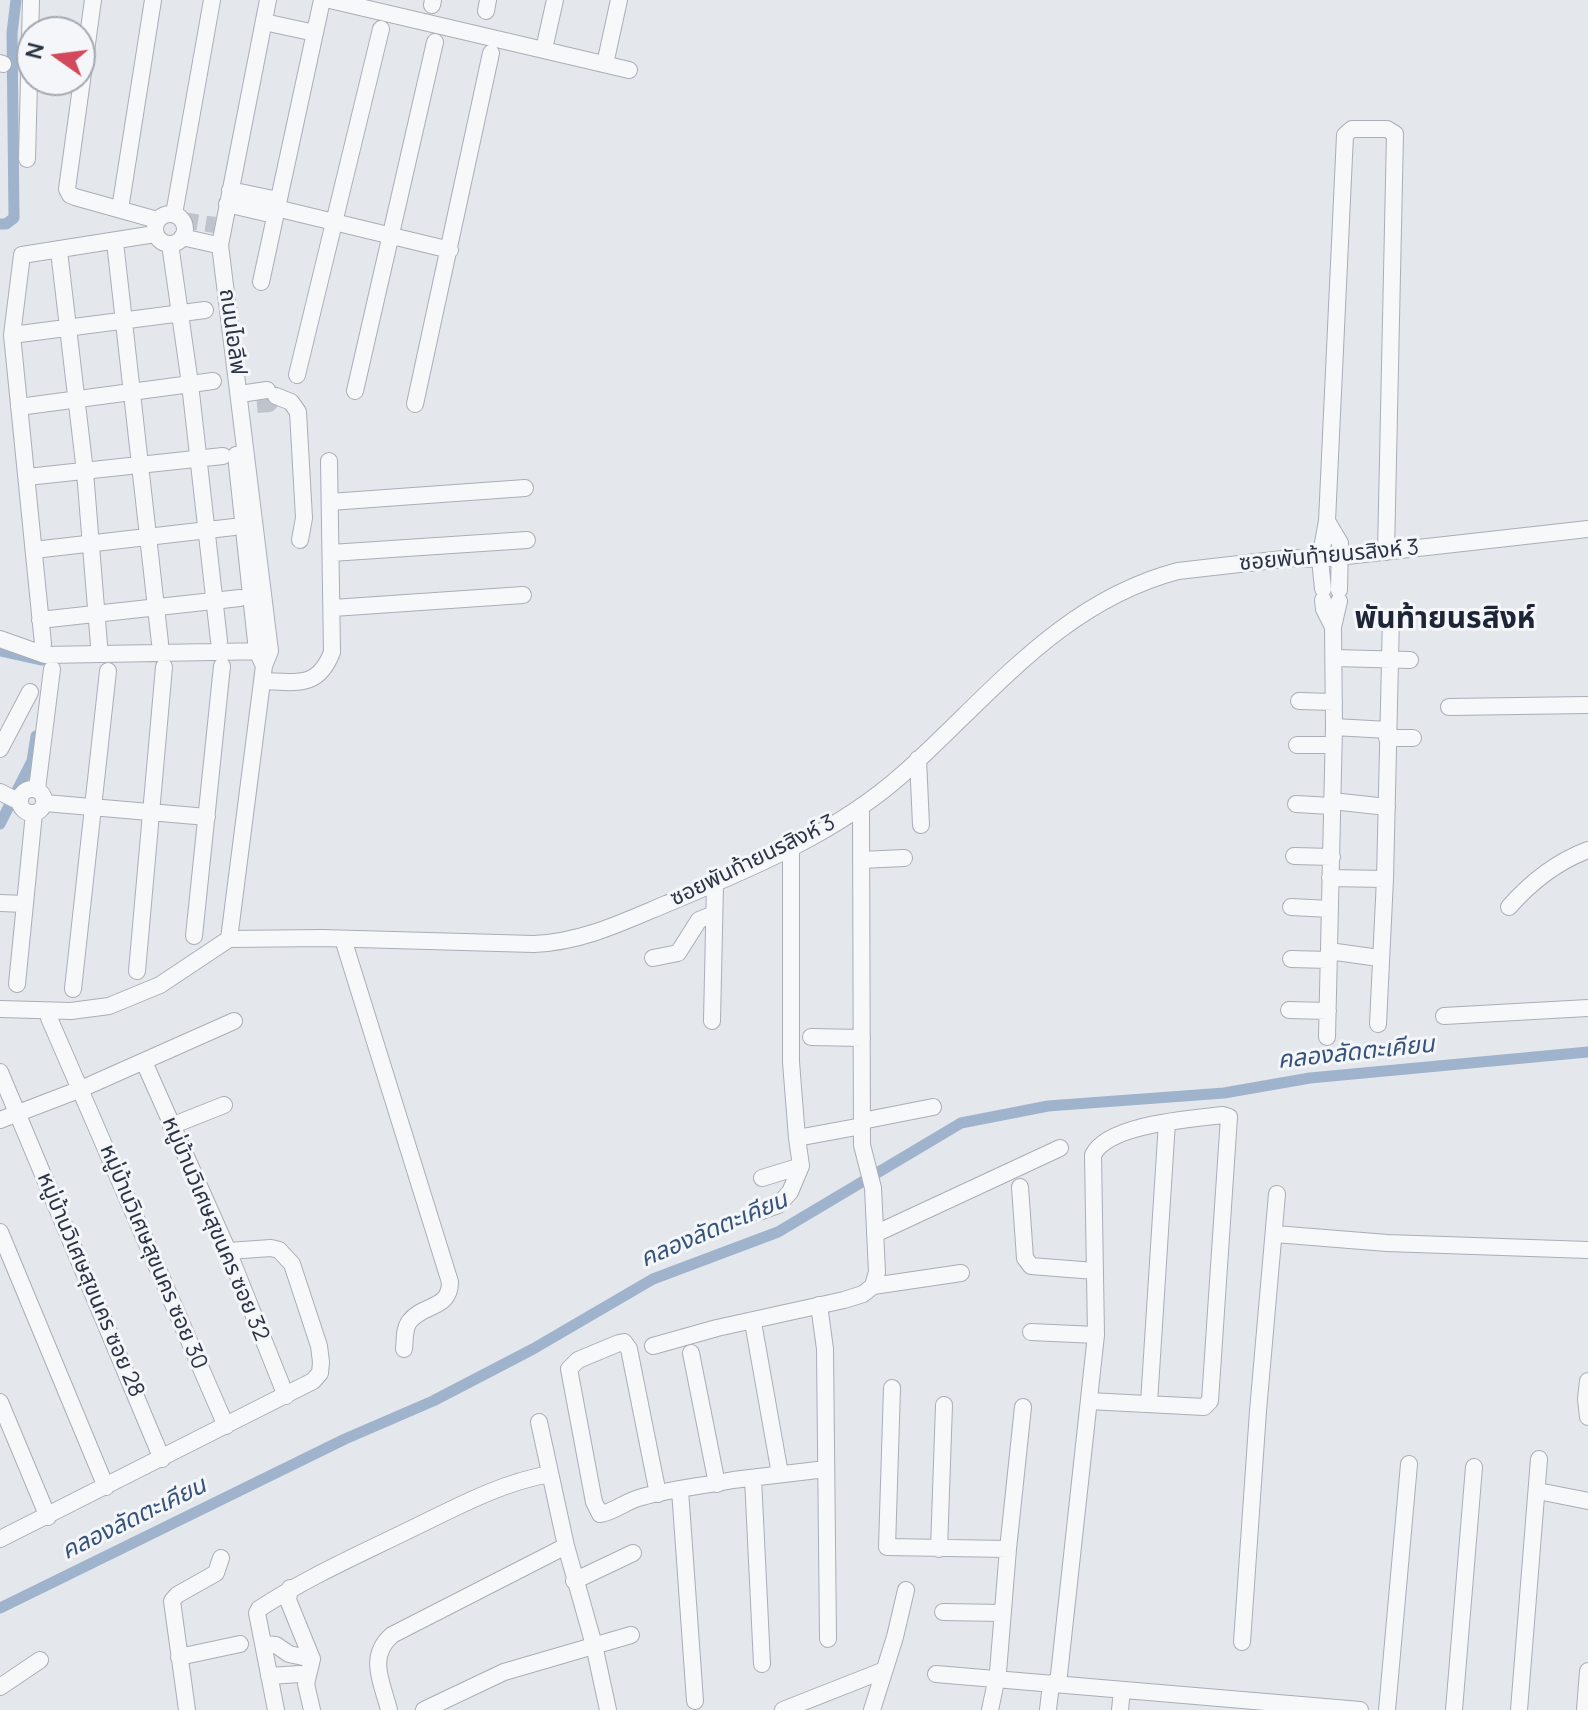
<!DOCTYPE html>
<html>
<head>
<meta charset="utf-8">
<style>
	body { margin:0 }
	#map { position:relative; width:1588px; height:1710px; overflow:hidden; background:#e4e7ec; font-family:Manrope,sans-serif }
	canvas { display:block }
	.north { position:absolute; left:16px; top:16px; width:80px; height:80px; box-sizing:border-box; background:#f4f6f9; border:2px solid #a4a8b1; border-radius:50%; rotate:284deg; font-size:22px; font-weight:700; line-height:32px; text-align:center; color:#2b3445 }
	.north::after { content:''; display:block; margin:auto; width:28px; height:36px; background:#d1495b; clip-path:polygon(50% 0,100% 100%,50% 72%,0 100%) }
</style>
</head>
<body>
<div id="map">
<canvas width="1588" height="1710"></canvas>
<div class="north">N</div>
</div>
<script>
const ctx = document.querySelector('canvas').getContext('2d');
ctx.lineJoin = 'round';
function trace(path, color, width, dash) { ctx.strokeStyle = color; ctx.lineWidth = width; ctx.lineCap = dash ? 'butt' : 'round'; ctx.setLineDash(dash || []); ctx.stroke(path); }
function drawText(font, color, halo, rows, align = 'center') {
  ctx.font = font + ' Manrope,"Noto Sans Thai",sans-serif'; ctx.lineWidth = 6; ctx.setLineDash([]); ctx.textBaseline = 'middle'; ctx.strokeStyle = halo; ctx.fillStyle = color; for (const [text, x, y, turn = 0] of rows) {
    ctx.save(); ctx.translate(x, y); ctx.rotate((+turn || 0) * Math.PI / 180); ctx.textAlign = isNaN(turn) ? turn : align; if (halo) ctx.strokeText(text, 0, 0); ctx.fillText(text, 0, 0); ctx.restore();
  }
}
trace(new Path2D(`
	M 0,224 L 6,224 L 14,218 L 12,33 L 16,0
	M 0,651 L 42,660
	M 0,824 L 32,761 L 36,736
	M 0,1608 L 345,1439 L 433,1401 L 533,1349 L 653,1279 L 778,1232 L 961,1123 L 1048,1106 L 1224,1093 L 1310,1078 L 1588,1052`), '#9fb4cc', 11);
trace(new Path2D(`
	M 182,220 L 215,225
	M 257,405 L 269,404 L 276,396 L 267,390`), '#bfc3cb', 16, [16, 8]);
const minor = new Path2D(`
	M 93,0 L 67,189 L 70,195 L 75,197 L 157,220
	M 330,0 L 629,70
	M 432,5 L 433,0
	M 486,11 L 488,0
	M 264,22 L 315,33
	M 544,49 L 555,0
	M 0,63 L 3,64
	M 605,64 L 619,0
	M 27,159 L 31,0
	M 230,190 L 278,200
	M 227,204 L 274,215
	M 276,208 L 450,250
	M 120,209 L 153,0
	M 174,214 L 212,0
	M155 229a15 15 0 1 1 30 0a15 15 0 1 1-30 0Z
	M 182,237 L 213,244
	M 115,242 L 160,643
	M 170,244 L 190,384 L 219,641
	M 59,251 L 85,472 L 99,645
	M 261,282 L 322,0
	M 12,335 L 205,310
	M 297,375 L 381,29
	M 355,391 L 435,42
	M 240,394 L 267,390
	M 276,396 L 291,402 L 298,412 L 304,518 L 300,540
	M 415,404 L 491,53
	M 19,407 L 213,381
	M 236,455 L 257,651 L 264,666
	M 27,477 L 223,456
	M 330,502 L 525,488
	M 1327,521 L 1340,543 L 1339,590
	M 34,550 L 234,527
	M 331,553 L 527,540
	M 1323,589 L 1320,559 L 1327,521 L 1345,135 L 1352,129 L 1387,129 L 1395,134 L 1386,552
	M 1323,600 L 1324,609 L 1333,627
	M 333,608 L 523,595
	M 40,620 L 240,598
	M 0,639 L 45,655 L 268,651
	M 43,644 L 12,335 L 22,255 L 155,234
	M 1334,658 L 1410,660
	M 263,681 C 296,682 318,689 332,652 L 329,461
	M 1299,701 L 1334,702
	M 1449,707 L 1588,705
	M 1334,727 L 1388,730
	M 1387,738 L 1413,738
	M 1297,745 L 1333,745
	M 0,749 L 30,692
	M 918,759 L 921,825
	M20 801a12 12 0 1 1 24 0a12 12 0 1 1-24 0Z
	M 37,789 L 52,669
	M 0,792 L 20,802
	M 1332,801 L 1387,807
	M 45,803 L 207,817
	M 1296,804 L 1331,806
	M 791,847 L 791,1062 L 797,1138
	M 1294,856 L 1332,857
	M 861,860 L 904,858
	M 1330,878 L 1385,879
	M 0,903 L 25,904
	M 1291,907 L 1330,909
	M 1509,907 C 1531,882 1556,862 1588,850
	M 194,936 L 222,666
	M 229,939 L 264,666 L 270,651 L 220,245 L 268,0
	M 343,939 L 450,1282 C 450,1310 423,1303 409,1322 C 404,1329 405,1340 404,1349
	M 1329,951 L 1379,958
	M 653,958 L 678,953 L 699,920 L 714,914
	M 1291,959 L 1329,960
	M 137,971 L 164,667
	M 17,984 L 34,813
	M 73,989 L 108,671
	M 0,1009 L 71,1011 L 109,1006 L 160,985 L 229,939 L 322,938 L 534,944 C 582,942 623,922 666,904 C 749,869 836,834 904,773 C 990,696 1060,602 1178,571 L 1292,558 L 1320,559 L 1588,529
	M 1289,1010 L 1328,1011
	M 1444,1016 L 1588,1008
	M 49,1018 L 226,1426
	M 712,1021 L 715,884
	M 1378,1024 L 1385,879 L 1391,617
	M 811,1037 L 862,1038
	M 1327,1037 L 1334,727 L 1333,627 L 1339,601
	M 144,1062 L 228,1251 L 286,1396
	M 0,1072 L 162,1459
	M 0,1120 L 81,1089 L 234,1021
	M 862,1121 L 933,1107
	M 171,1126 L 224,1105
	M 762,1178 L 801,1166
	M 1020,1187 L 1025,1258 L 1031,1266 L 1095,1271
	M 759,1212 L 778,1205 L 790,1192 L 801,1166 L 797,1138 L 862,1126
	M 0,1232 L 106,1487
	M 875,1234 L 1060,1148
	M 1275,1234 L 1387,1243 L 1588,1250
	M 873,1286 L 961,1273
	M 819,1305 L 825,1349 L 828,1639
	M 754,1328 L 780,1474
	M 1031,1332 L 1096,1335
	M 653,1346 L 717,1328 L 844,1300 L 863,1294 L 873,1286 L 877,1272 L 873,1188 L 862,1145 L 861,808
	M 691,1353 L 717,1484
	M 1588,1381 L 1586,1399 L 1588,1417
	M 892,1388 L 887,1547 L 1008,1549
	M 0,1402 L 48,1517
	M 1149,1403 L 1167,1122
	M 539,1422 L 566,1546 L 594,1645 L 608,1710
	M 753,1478 L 762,1664
	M 680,1490 L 695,1701
	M 1538,1491 L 1588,1501
	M 658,1494 L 629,1349 L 624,1342 L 619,1343 L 578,1360 L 569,1369 L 594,1502 L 600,1514 C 615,1512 627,1500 642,1497 C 671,1489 703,1486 733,1480 L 826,1469
	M 0,1539 L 313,1381 L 320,1373 L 321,1362 L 319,1346 L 292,1264 L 279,1250 L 271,1248 L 228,1251
	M 939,1549 L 944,1405
	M 574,1581 L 633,1553
	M 290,1588 L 288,1600 L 312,1659 L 306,1684 L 312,1710
	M 943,1612 L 1002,1613
	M 1242,1642 L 1258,1411 L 1277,1194
	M 263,1644 L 276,1645 L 289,1654 L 312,1659
	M 179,1657 L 240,1644
	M 936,1674 L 1360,1710
	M 269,1676 L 300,1674 L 307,1677
	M 1058,1684 L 1096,1335 L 1093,1155 C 1108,1124 1191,1119 1223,1115 L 1229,1117 L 1210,1401 L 1204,1407 L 1089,1401
	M 0,1687 L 40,1660
	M 187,1710 L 172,1601 L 177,1595 L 216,1573 L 221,1558
	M 276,1710 L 257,1613 L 259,1609 C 306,1578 356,1556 407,1531 C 453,1509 499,1483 550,1474
	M 389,1710 C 382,1682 367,1657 392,1635 L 566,1546
	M 424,1710 L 504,1672 L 631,1635
	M 783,1710 L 882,1671
	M 872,1710 L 895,1637 L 906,1590
	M 990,1710 L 998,1672 L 1008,1549 L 1023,1407
	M 1048,1710 L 1051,1683
	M 1120,1710 L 1122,1690
	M 1387,1710 L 1409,1464
	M 1454,1710 L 1474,1467
	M 1519,1710 L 1539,1459
	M 1585,1710 L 1588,1671`);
trace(minor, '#a9aeb7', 18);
trace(minor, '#f7f8fa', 16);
drawText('22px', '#2b3445', '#f4f6f9', [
	["ถนนไอลีฟ",232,332,82],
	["ซอยพันท้ายนรสิงห์ 3",1329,556,-5],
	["ซอยพันท้ายนรสิงห์ 3",753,861,-26],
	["หมู่บ้านวิเศษสุขนคร ซอย 32",215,1229,67],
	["หมู่บ้านวิเศษสุขนคร ซอย 30",153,1257,67],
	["หมู่บ้านวิเศษสุขนคร ซอย 28",90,1285,67]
]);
drawText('italic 24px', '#34527a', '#f4f6f9', [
	["คลองลัดตะเคียน",1356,1053,-6],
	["คลองลัดตะเคียน",714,1230,-23],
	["คลองลัดตะเคียน",134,1519,-26]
]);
drawText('bold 30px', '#1d2536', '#f4f6f9', [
	["พันท้ายนรสิงห์",1445,620]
]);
</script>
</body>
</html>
